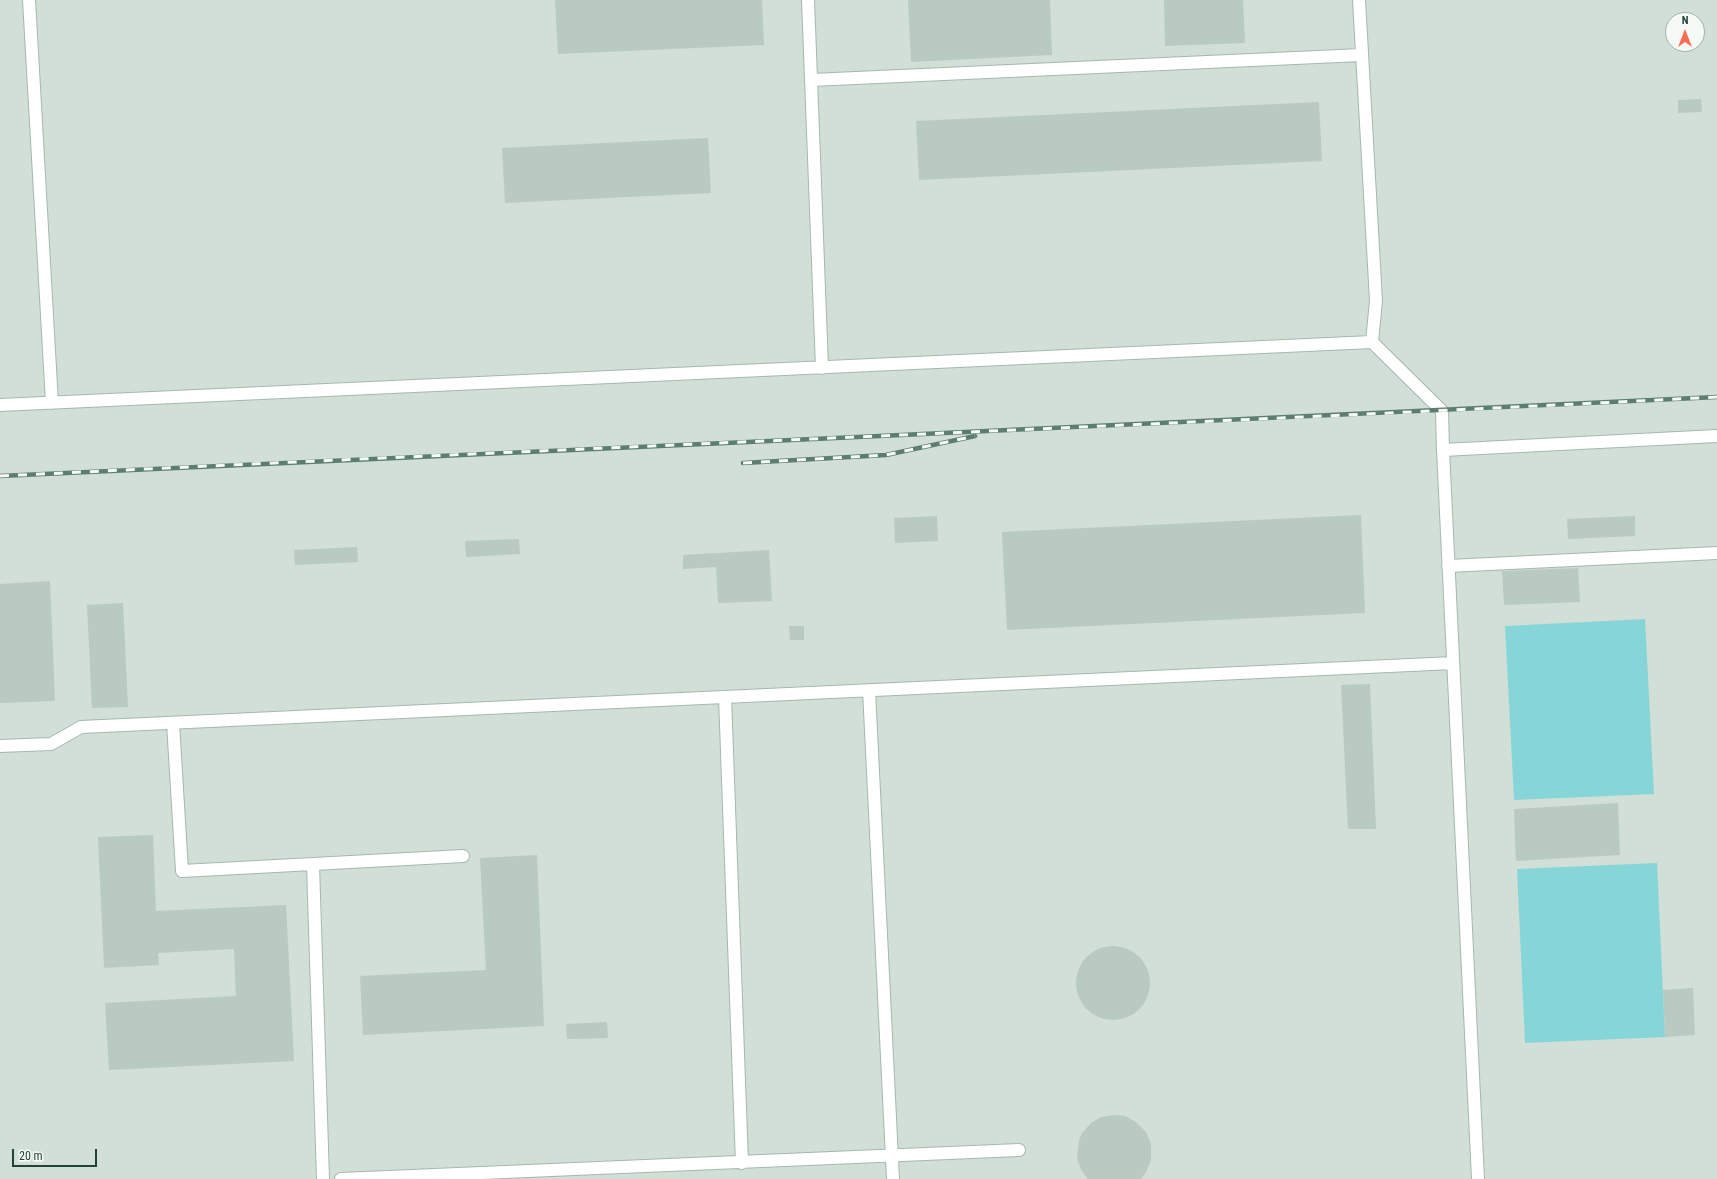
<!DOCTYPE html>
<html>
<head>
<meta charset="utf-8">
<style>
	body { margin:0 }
	#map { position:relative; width:1717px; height:1179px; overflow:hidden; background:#e3efe9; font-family:"Roboto Condensed",sans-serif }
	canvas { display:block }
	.north { position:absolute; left:1665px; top:12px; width:40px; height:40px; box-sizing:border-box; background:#f5faf7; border:1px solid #a0b1aa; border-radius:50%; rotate:0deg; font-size:11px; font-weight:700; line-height:16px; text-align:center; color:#204336 }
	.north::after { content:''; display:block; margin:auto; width:14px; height:18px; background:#ff6b51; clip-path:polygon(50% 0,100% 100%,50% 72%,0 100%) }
	.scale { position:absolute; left:12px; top:1149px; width:85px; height:18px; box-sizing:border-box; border:2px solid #204336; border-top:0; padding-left:5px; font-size:12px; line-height:14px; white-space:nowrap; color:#204336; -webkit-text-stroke:3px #f5faf7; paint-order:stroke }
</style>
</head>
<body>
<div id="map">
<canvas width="1717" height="1179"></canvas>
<div class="north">N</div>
<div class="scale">20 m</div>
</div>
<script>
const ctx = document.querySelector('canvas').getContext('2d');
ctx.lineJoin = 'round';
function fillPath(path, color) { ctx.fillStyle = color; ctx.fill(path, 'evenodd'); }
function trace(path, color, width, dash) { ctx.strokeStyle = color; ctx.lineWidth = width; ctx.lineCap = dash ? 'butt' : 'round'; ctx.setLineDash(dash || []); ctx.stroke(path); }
fillPath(new Path2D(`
	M 0,0 L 1717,0 L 1717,1179 L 0,1179 ZM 1673,20 L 1697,20 L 1697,44 L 1673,44 Z`), '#d1dfd7');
fillPath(new Path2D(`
	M 1645,619 L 1654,794 L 1514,800 L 1505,626 Z
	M 1657,863 L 1665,1037 L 1525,1043 L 1517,869 Z`), '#86d5d9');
fillPath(new Path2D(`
	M 555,0 L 762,0 L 764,45 L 558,54 Z
	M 908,0 L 1050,0 L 1052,55 L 911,62 Z
	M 1164,0 L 1243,0 L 1245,43 L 1165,46 Z
	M 1701,99 L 1702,112 L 1678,113 L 1678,100 Z
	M 1319,102 L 1322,161 L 919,180 L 916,121 Z
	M 708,138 L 711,193 L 505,203 L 502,148 Z
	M 1361,515 L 1365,613 L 1007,630 L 1002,532 Z
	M 937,516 L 938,541 L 895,543 L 894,518 Z
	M 1635,516 L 1635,536 L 1568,539 L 1567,519 Z
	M 519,539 L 520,554 L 466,557 L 465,541 Z
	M 357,547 L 358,562 L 295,565 L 294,550 Z
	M 769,550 L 772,601 L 718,603 L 716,567 L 683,569 L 683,555 Z
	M 1578,568 L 1580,602 L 1504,605 L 1502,571 Z
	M 50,581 L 55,701 L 0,703 L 0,584 Z
	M 123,603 L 128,707 L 92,708 L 87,605 Z
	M 789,626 L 804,626 L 804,640 L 790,640 Z
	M 1370,684 L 1376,829 L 1348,829 L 1341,685 Z
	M 1618,803 L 1620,855 L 1516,861 L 1514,809 Z
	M 153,835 L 156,911 L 286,905 L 294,1061 L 109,1070 L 105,1003 L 236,996 L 234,949 L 158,953 L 159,965 L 104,968 L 98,837 Z
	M 537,855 L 544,1026 L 363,1035 L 360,976 L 486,970 L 480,858 Z
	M1076 983a37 37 0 1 1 74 0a37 37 0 1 1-74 0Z
	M 1693,988 L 1695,1035 L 1665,1037 L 1663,990 Z
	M 607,1022 L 608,1038 L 567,1039 L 566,1024 Z
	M 1114,1115 L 1125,1116 L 1136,1122 L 1146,1132 L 1151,1144 L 1151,1160 L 1146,1172 L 1141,1179 L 1088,1179 L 1081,1170 L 1077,1158 L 1079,1140 L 1082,1133 L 1091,1123 L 1101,1117 Z`), '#b8cac1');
const service = new Path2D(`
	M 29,0 L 52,403
	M 808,0 L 822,368
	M 1359,0 L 1376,301 L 1372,342
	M 812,80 L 1361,55
	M 0,405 L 1372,342 L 1442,411 L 1443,450 L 1717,436
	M 1443,450 L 1478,1179
	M 1448,566 L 1717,553
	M 869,690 L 893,1179
	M 725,697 L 742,1163
	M 173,723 L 182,871 L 463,856
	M 0,746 L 51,744 L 81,727 L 1453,663
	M 313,865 L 323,1179
	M 341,1179 L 1019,1150`);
trace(service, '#a5b8b0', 14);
trace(service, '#fff', 12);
const rail = new Path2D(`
	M 743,463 L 886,455 L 975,436
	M 0,476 C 572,448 1145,426 1717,397`);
trace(rail, '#5b7e71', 4.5);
trace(rail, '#f5faf7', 3, [9]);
</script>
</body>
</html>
